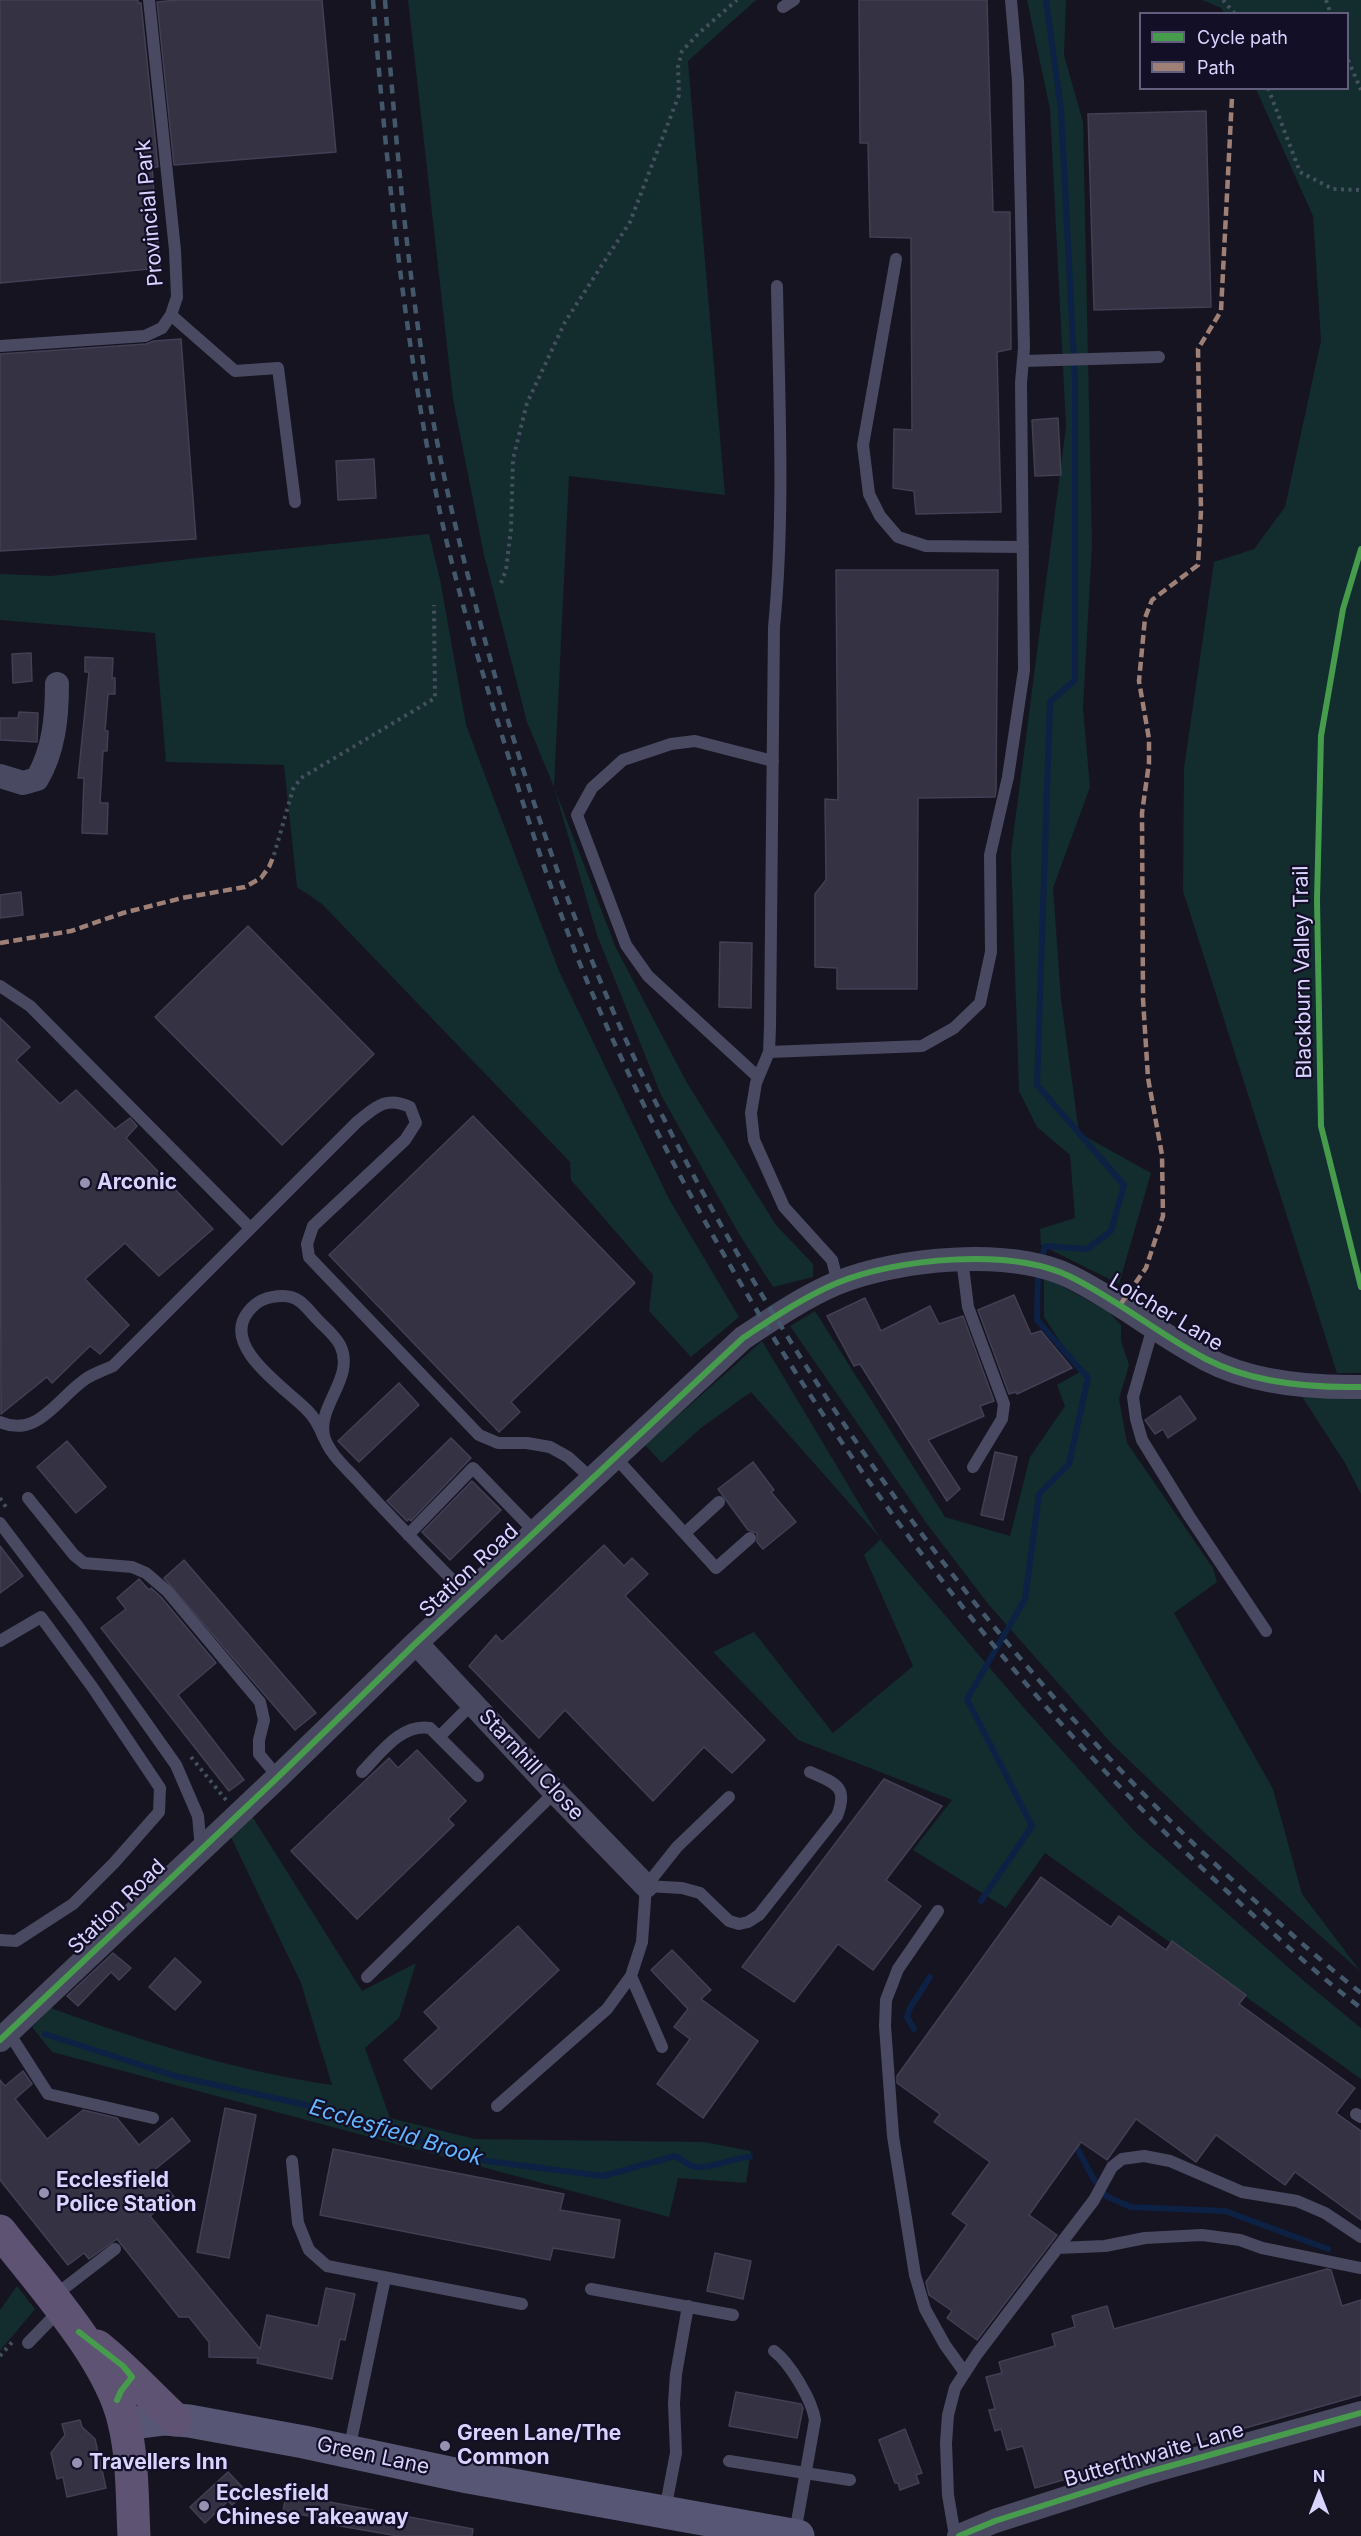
<!DOCTYPE html>
<html>
<head>
<meta charset="utf-8">
<style>
	body { margin:0 }
	#map { position:relative; width:1361px; height:2536px; overflow:hidden; background:#161421; font-family:Inter,sans-serif }
	canvas { display:block }
	.legend { position:absolute; left:1139px; top:12px; width:210px; height:78px; box-sizing:border-box; background:#130f26; border:2px solid #625e7d; margin:0; padding:8px 10px; list-style:none; font-size:18px; color:#d9d4ff }
	.legend li { display:flex; align-items:center; gap:12px; height:30px }
	.legend b { width:30px; border:2px solid #625e7d }
	.north { position:absolute; left:1289px; top:2464px; width:60px; height:60px; -webkit-text-stroke:4px #130f26; paint-order:stroke; rotate:0deg; font-size:16px; font-weight:700; line-height:24px; text-align:center; color:#d9d4ff }
	.north::after { content:''; display:block; margin:auto; width:21px; height:27px; background:#d9d4ff; clip-path:polygon(50% 0,100% 100%,50% 72%,0 100%) }
</style>
</head>
<body>
<div id="map">
<canvas width="1361" height="2536"></canvas>
<ul class="legend">
<li><b style="height:8px;background:#469c4c"></b>Cycle path</li>
<li><b style="height:8px;background:#9e8076"></b>Path</li>
</ul>
<div class="north">N</div>
</div>
<script>
const ctx = document.querySelector('canvas').getContext('2d');
ctx.lineJoin = 'round';
function fillPath(path, color) { ctx.fillStyle = color; ctx.fill(path, 'evenodd'); }
function trace(path, color, width, dash) { ctx.strokeStyle = color; ctx.lineWidth = width; ctx.lineCap = dash ? 'butt' : 'round'; ctx.setLineDash(dash || []); ctx.stroke(path); }
function drawText(font, color, halo, rows, align = 'center') {
  ctx.font = font + ' Inter,sans-serif'; ctx.lineWidth = 4.5; ctx.setLineDash([]); ctx.textBaseline = 'middle'; ctx.strokeStyle = halo; ctx.fillStyle = color; for (const [text, x, y, turn = 0] of rows) {
    ctx.save(); ctx.translate(x, y); ctx.rotate((+turn || 0) * Math.PI / 180); ctx.textAlign = isNaN(turn) ? turn : align; if (halo) ctx.strokeText(text, 0, 0); ctx.fillText(text, 0, 0); ctx.restore();
  }
}
fillPath(new Path2D(`
	M 408,0 L 756,0 L 688,61 L 725,495 L 569,476 L 554,787 L 616,948 L 687,1083 L 776,1225 L 813,1264 L 813,1277 L 773,1287 L 739,1234 L 661,1095 L 597,935 L 554,787 L 527,722 L 484,555 L 453,399 Z
	M 1027,0 L 1066,0 L 1064,55 L 1083,122 L 1092,545 L 1083,708 L 1090,787 L 1053,888 L 1061,999 L 1079,1133 L 1151,1173 L 1119,1284 L 1041,1245 L 1040,1229 L 1075,1218 L 1070,1155 L 1037,1127 L 1019,1091 L 1011,853 L 1066,427 L 1050,109 Z
	M 1202,0 L 1361,0 L 1361,1373 L 1337,1373 L 1183,891 L 1184,768 L 1214,562 L 1254,549 L 1285,507 L 1321,341 L 1313,216 L 1256,89 L 1348,88 L 1348,14 L 1224,13 L 1221,8 Z
	M 429,534 L 440,579 L 466,725 L 559,971 L 669,1199 L 739,1317 L 691,1357 L 649,1311 L 653,1275 L 571,1180 L 570,1162 L 322,904 L 297,887 L 284,765 L 166,762 L 155,633 L 0,620 L 0,574 L 51,576 L 196,558 Z
	M 1044,1276 L 1109,1312 L 1121,1325 L 1121,1341 L 1129,1365 L 1119,1399 L 1127,1443 L 1213,1568 L 1217,1582 L 1174,1613 L 1273,1789 L 1302,1894 L 1361,1972 L 1206,1834 L 1112,1744 L 989,1605 L 927,1524 L 790,1326 L 815,1311 L 945,1517 L 1010,1536 L 1030,1457 L 1065,1406 L 1057,1385 L 1080,1372 L 1044,1317 Z
	M 762,1341 L 881,1540 L 1024,1708 L 1136,1833 L 1305,1982 L 1361,2028 L 1361,2079 L 1045,1853 L 1006,1908 L 913,1850 L 952,1800 L 798,1740 L 713,1652 L 754,1632 L 833,1733 L 913,1666 L 864,1555 L 881,1539 L 751,1392 L 701,1428 L 662,1463 L 645,1445 Z
	M 1361,1394 L 1361,1494 L 1345,1463 L 1301,1395 Z
	M 252,1816 L 362,1991 L 416,1963 L 399,2018 L 365,2048 L 390,2118 L 475,2139 L 704,2142 L 751,2151 L 746,2183 L 678,2178 L 669,2217 L 52,2052 L 32,2027 L 51,2008 C 142,2041 236,2071 332,2085 L 301,1983 L 228,1831 Z
	M 17,2286 L 35,2309 L 0,2351 L 0,2310 Z`), '#132c2d');
trace(new Path2D(`
	M 1041,1262 L 1045,1246 L 1087,1249 L 1111,1231 L 1124,1185 L 1037,1085 L 1050,702 L 1075,680 L 1075,380 L 1061,110 L 1046,0
	M 981,1901 L 1032,1826 L 967,1699 L 1025,1599 L 1039,1494 L 1069,1464 L 1088,1378 L 1037,1320 L 1038,1272
	M 914,2029 L 907,2017 L 910,2008 L 930,1977
	M 45,2034 L 175,2076 L 306,2105 L 487,2161 L 603,2176 L 675,2156 C 681,2159 687,2164 692,2166 C 708,2171 733,2157 750,2157
	M 1077,2148 L 1093,2178 L 1106,2196 L 1131,2207 L 1225,2211 L 1328,2249`), '#0d2144', 6);
const building = new Path2D(`
	M 0,0 L 138,0 L 138,3 L 141,3 L 158,167 L 152,167 L 160,268 L 0,283 Z
	M 177,0 L 322,0 L 336,152 L 174,165 L 157,2 Z
	M 859,0 L 987,0 L 993,212 L 1010,212 L 1011,349 L 997,352 L 1001,512 L 916,514 L 914,491 L 893,488 L 894,429 L 912,430 L 911,238 L 870,237 L 868,143 L 860,143 Z
	M 1206,111 L 1211,307 L 1094,310 L 1088,114 Z
	M 181,339 L 196,539 L 0,551 L 0,354 L 146,344 L 154,341 Z
	M 1058,418 L 1061,475 L 1035,476 L 1032,420 Z
	M 374,459 L 376,498 L 338,500 L 336,461 Z
	M 836,570 L 998,570 L 996,790 L 995,797 L 918,798 L 917,989 L 837,989 L 837,968 L 815,967 L 815,894 L 826,880 L 825,799 L 838,800 Z
	M 31,653 L 32,681 L 13,683 L 12,654 Z
	M 85,657 L 113,658 L 112,678 L 115,678 L 115,694 L 108,694 L 105,731 L 108,731 L 107,751 L 103,751 L 100,803 L 108,803 L 107,834 L 82,833 L 84,778 L 78,778 L 89,672 L 85,672 Z
	M 19,712 L 38,713 L 37,742 L 0,740 L 0,718 L 18,718 Z
	M 21,892 L 23,915 L 0,918 L 0,895 Z
	M 248,926 L 374,1054 L 282,1145 L 155,1017 Z
	M 720,942 L 752,943 L 751,1008 L 719,1007 Z
	M 0,1018 L 30,1047 L 16,1060 L 60,1104 L 76,1090 L 115,1129 L 130,1118 L 137,1126 L 126,1138 L 213,1229 L 159,1276 L 125,1243 L 85,1279 L 129,1325 L 100,1354 L 90,1346 L 52,1383 L 47,1377 L 1,1414 Z
	M 473,1116 L 635,1283 L 511,1402 L 520,1412 L 499,1432 L 329,1255 Z
	M 1014,1295 L 1031,1334 L 1041,1331 L 1072,1368 L 1017,1394 L 1016,1392 L 1009,1394 L 978,1310 Z
	M 865,1298 L 881,1331 L 930,1306 L 939,1324 L 963,1316 L 994,1401 L 980,1406 L 984,1416 L 928,1440 L 960,1489 L 947,1501 L 860,1364 L 854,1366 L 827,1316 Z
	M 399,1383 L 419,1405 L 359,1462 L 338,1441 Z
	M 1180,1396 L 1196,1419 L 1168,1438 L 1163,1429 L 1155,1434 L 1145,1420 Z
	M 451,1438 L 471,1458 L 411,1521 L 409,1519 L 407,1521 L 387,1501 Z
	M 67,1441 L 106,1487 L 76,1513 L 37,1467 Z
	M 995,1452 L 1017,1457 L 1003,1520 L 981,1515 Z
	M 753,1462 L 774,1490 L 771,1492 L 796,1522 L 763,1549 L 757,1542 L 757,1533 L 748,1530 L 718,1489 Z
	M 472,1481 L 501,1510 L 450,1560 L 422,1532 Z
	M 604,1545 L 624,1566 L 632,1558 L 648,1574 L 625,1596 L 765,1740 L 732,1773 L 704,1747 L 653,1801 L 565,1710 L 539,1738 L 469,1666 L 496,1635 L 502,1642 Z
	M 0,1546 L 23,1576 L 0,1593 Z
	M 184,1560 L 316,1713 L 295,1730 L 164,1578 Z
	M 139,1579 L 149,1590 L 151,1588 L 161,1597 L 216,1663 L 178,1695 L 244,1780 L 229,1791 L 101,1628 L 126,1609 L 117,1598 Z
	M 417,1750 L 466,1801 L 448,1819 L 454,1825 L 357,1919 L 291,1851 L 389,1758 L 398,1768 Z
	M 884,1779 L 942,1806 L 886,1880 L 921,1906 L 873,1970 L 838,1944 L 794,2002 L 742,1967 Z
	M 1041,1877 L 1111,1927 L 1119,1916 L 1166,1950 L 1172,1941 L 1246,1995 L 1239,2004 L 1355,2088 L 1336,2113 L 1361,2131 L 1361,2220 L 1295,2172 L 1285,2185 L 1216,2135 L 1196,2162 L 1136,2119 L 1107,2160 L 1081,2142 L 1029,2215 L 1057,2235 L 977,2340 L 947,2318 L 952,2311 L 929,2295 L 926,2282 L 967,2225 L 952,2214 L 990,2162 L 934,2122 L 940,2114 L 897,2083 L 897,2076 Z
	M 518,1926 L 559,1970 L 431,2089 L 404,2060 L 439,2028 L 424,2012 Z
	M 672,1950 L 711,1990 L 701,1999 L 758,2041 L 703,2118 L 657,2084 L 690,2039 L 674,2027 L 688,2009 L 651,1970 Z
	M 113,1953 L 131,1968 L 119,1980 L 111,1972 L 78,2006 L 67,1996 Z
	M 175,1958 L 201,1982 L 175,2010 L 149,1987 Z
	M 23,2071 L 32,2084 L 15,2099 L 47,2139 L 83,2110 L 117,2118 L 139,2145 L 172,2118 L 190,2141 L 153,2171 L 174,2197 L 150,2216 L 260,2349 L 267,2315 L 318,2326 L 326,2288 L 355,2294 L 345,2340 L 340,2339 L 332,2379 L 257,2363 L 258,2358 L 209,2357 L 209,2342 L 189,2317 L 179,2317 L 117,2239 L 89,2259 L 84,2253 L 68,2265 L 0,2180 L 0,2080 L 5,2086 Z
	M 225,2108 L 256,2115 L 229,2258 L 197,2252 Z
	M 333,2149 L 564,2194 L 560,2210 L 620,2220 L 614,2258 L 553,2248 L 550,2260 L 320,2215 Z
	M 715,2253 L 751,2261 L 743,2299 L 707,2291 Z
	M 1327,2269 L 1331,2270 L 1342,2306 L 1361,2300 L 1361,2395 L 1035,2488 L 1023,2446 L 1007,2450 L 1001,2429 L 995,2431 L 989,2410 L 995,2409 L 986,2377 L 1002,2373 L 999,2362 L 1055,2346 L 1052,2334 L 1075,2327 L 1072,2316 L 1107,2306 L 1114,2329 Z
	M 736,2392 L 801,2404 L 803,2408 L 797,2438 L 729,2426 Z
	M 80,2420 L 82,2427 L 95,2439 L 106,2488 L 67,2497 L 63,2477 L 57,2479 L 51,2453 L 65,2435 L 62,2424 Z
	M 905,2429 L 922,2473 L 916,2475 L 919,2483 L 900,2490 L 898,2483 L 895,2483 L 879,2440 Z
	M 228,2472 L 247,2492 L 232,2505 L 228,2501 L 205,2523 L 190,2507 Z
	M 287,2491 L 319,2497 L 319,2500 L 473,2529 L 472,2536 L 398,2536 L 328,2524 L 329,2520 L 283,2511 Z`);
fillPath(building, '#343243');
trace(building, '#433f54', 1.5);
trace(new Path2D(`
	M 1223,0 L 1235,14
	M 1326,0 L 1331,14
	M 1348,60 L 1361,90
	M 1268,88 L 1300,172 L 1333,189 L 1361,190
	M 501,583 L 506,570 L 511,529 L 513,459 L 527,403 L 565,322 L 630,222 L 679,95 L 678,67 L 682,51 L 699,33 L 737,0
	M 274,855 L 293,789 L 301,778 L 435,698 L 434,605
	M 0,1498 L 8,1510
	M 191,1757 L 226,1800
	M 0,2356 L 13,2341`), '#44505f', 4, [3, 4.5]);
trace(new Path2D(`
	M 783,7 L 794,0
	M 896,259 L 863,445 L 869,494 L 880,516 L 898,537 L 926,546 L 1023,547
	M 777,286 C 779,400 785,514 774,627 L 770,1027 L 769,1052 L 756,1083 L 751,1113 L 754,1140 L 784,1207 L 832,1260 L 838,1283
	M 171,315 L 235,371 L 278,368 L 295,502
	M 0,346 L 145,336 L 162,328 L 171,315 L 177,297 L 175,250 L 149,0
	M 1024,361 L 1159,357
	M 0,986 L 30,1006 L 250,1228
	M 769,1052 L 922,1046 L 954,1028 L 980,1003 L 991,952 L 990,855 L 1008,777 L 1024,670 L 1021,383 L 1024,348 L 1018,81 L 1011,0
	M 758,1077 L 648,976 L 626,945 L 577,815 L 592,788 L 623,760 L 671,744 L 695,741 L 773,761
	M 962,1259 L 968,1307 L 1004,1404 L 1002,1419 L 973,1467
	M 1153,1327 L 1133,1397 L 1136,1419 L 1142,1440 L 1189,1516 L 1266,1631
	M 0,1422 C 38,1439 59,1396 87,1378 C 95,1373 104,1370 113,1366 L 357,1122 C 376,1107 385,1096 410,1107 L 416,1123 L 405,1140 L 313,1226 L 307,1244 L 309,1257 L 479,1435 L 498,1443 L 527,1443 L 550,1447 L 568,1457 L 592,1479
	M 324,1438 C 320,1428 316,1419 308,1411 C 287,1389 220,1347 248,1312 C 257,1300 268,1296 283,1296 C 299,1296 306,1307 316,1318 C 323,1326 335,1335 340,1345 C 356,1377 317,1405 324,1436 C 328,1452 346,1468 357,1480 C 392,1519 430,1557 467,1595
	M 616,1458 L 716,1568 L 750,1538
	M 28,1498 L 74,1555 L 84,1563 L 132,1567 L 146,1573 L 167,1591 L 260,1702 L 264,1720 L 259,1740 L 259,1754 L 278,1777
	M 0,1523 L 77,1625 L 176,1765 L 198,1816 L 201,1849
	M 685,1533 L 719,1502
	M 408,1535 L 473,1468 L 535,1532
	M 0,1641 L 41,1617 L 93,1688 L 160,1788 L 159,1812 L 114,1863 L 73,1904 L 16,1941 L 0,1940
	M 439,1737 L 473,1703
	M 362,1772 C 380,1754 401,1723 430,1728 L 478,1776
	M 646,1886 L 682,1888 L 700,1893 L 729,1921 L 739,1924 L 748,1922 L 759,1915 L 837,1816 C 849,1786 835,1783 810,1772
	M 938,1911 L 898,1969 L 886,2000 L 885,2026 L 893,2136 L 915,2275 L 925,2309 L 945,2345 L 965,2373
	M 631,1976 L 662,2047
	M 367,1977 L 555,1792
	M 9,2033 L 48,2094 L 153,2118
	M 497,2106 L 607,2009 L 631,1976 L 642,1942 L 646,1886 L 677,1847 L 729,1797
	M 1356,2114 L 1361,2117
	M 292,2161 L 298,2223 L 309,2250 L 327,2266 L 522,2304
	M 1057,2248 L 1105,2246 L 1145,2238 L 1202,2235 L 1240,2240 L 1262,2248 L 1361,2268
	M 591,2289 L 733,2315
	M 54,2296 L 115,2249
	M 28,2343 L 60,2310
	M 774,2351 C 790,2363 812,2400 815,2420 L 795,2533
	M 349,2450 L 385,2278
	M 729,2461 L 850,2480
	M 665,2510 L 676,2453 L 674,2403 L 676,2374 L 688,2306
	M 955,2536 L 948,2495 L 946,2443 L 948,2415 L 955,2388 L 977,2354 L 1094,2200 L 1112,2167 L 1122,2159 L 1144,2156 L 1170,2161 L 1242,2192 L 1297,2201 L 1325,2213 L 1361,2237`), '#4a4962', 12);
trace(new Path2D(`
	M 0,776 L 23,783 L 37,779 C 54,750 57,717 57,684
	M 416,1643 L 555,1792 L 646,1886
	M 0,2040 L 278,1777 L 416,1643 L 743,1338 C 773,1318 804,1297 837,1283 C 898,1258 1009,1248 1069,1276 C 1117,1299 1158,1334 1206,1359 C 1252,1383 1309,1388 1361,1387
	M 959,2536 L 995,2521 L 1145,2473 L 1361,2413`), '#4a4962', 24);
trace(new Path2D(`
	M 125,2424 L 165,2419 L 189,2421 L 304,2442 L 468,2477 L 798,2536`), '#575674', 33);
trace(new Path2D(`
	M 0,2231 C 40,2283 110,2359 124,2422 C 133,2459 132,2499 134,2536
	M 97,2346 C 126,2369 149,2395 176,2420`), '#5e5373', 33);
trace(new Path2D(`
	M 373,0 C 387,173 405,347 441,517 C 457,589 478,659 500,729 C 526,814 553,899 587,981 C 640,1106 704,1226 775,1340 C 904,1546 1050,1730 1230,1894 C 1273,1933 1315,1973 1361,2008
	M 385,0 C 398,173 414,355 455,524 C 492,676 537,828 597,973 C 649,1100 716,1222 789,1339 C 915,1541 1063,1726 1240,1887 C 1279,1923 1319,1960 1361,1993`), '#43596b', 4.5, [9, 8]);
trace(new Path2D(`
	M 0,943 L 71,931 L 123,913 L 182,898 L 245,887 L 261,878 L 269,867 L 274,855
	M 1120,1305 L 1146,1268 L 1163,1216 L 1162,1155 L 1148,1078 L 1143,999 L 1142,813 L 1149,763 L 1149,739 L 1139,681 L 1145,618 L 1152,600 L 1198,565 L 1201,511 L 1198,349 L 1221,311 L 1232,97`), '#9e8076', 4.5, [9, 4.5]);
trace(new Path2D(`
	M 1361,549 L 1343,609 L 1321,736 L 1317,900 L 1321,1126 L 1361,1287
	M 0,2040 L 278,1777 L 416,1643 L 743,1338 C 773,1318 804,1297 837,1283 C 898,1258 1009,1248 1069,1276 C 1117,1299 1158,1334 1206,1359 C 1252,1383 1309,1388 1361,1387
	M 79,2332 L 123,2366 L 132,2377 L 121,2391 L 117,2400
	M 959,2536 L 995,2521 L 1145,2473 L 1361,2413`), '#469c4c', 6);
for (const [x, y, r, color] of [
	[85,1183,6,"#9591b1"],
	[44,2193,6,"#9591b1"],
	[445,2446,6,"#9591b1"],
	[77,2463,6,"#9591b1"],
	[204,2506,6,"#9591b1"]
]) { const dot = new Path2D(); dot.arc(x, y, r, 0, 2 * Math.PI); ctx.fillStyle = color; ctx.fill(dot); trace(dot, '#130f26', 2); }
drawText('21px', '#d9d4ff', '#130f26', [
	["Provincial Park",150,213,-95],
	["Blackburn Valley Trail",1303,972,-91],
	["Loicher Lane",1166,1313,31],
	["Station Road",469,1571,-43],
	["Starnhill Close",531,1765,47],
	["Station Road",117,1907,-44],
	["Butterthwaite Lane",1154,2455,-16],
	["Green Lane",373,2456,12]
]);
drawText('bold 21px', '#d9d4ff', '#130f26', [
	["Arconic",97,1183],
	["Ecclesfield",56,2181],
	["Police Station",56,2205],
	["Green Lane/The",457,2434],
	["Common",457,2458],
	["Travellers Inn",89,2463],
	["Ecclesfield",216,2494],
	["Chinese Takeaway",216,2518]
], 'left');
drawText('italic 22px', '#62b6ff', '#130f26', [
	["Ecclesfield Brook",396,2133,17]
]);
</script>
</body>
</html>
